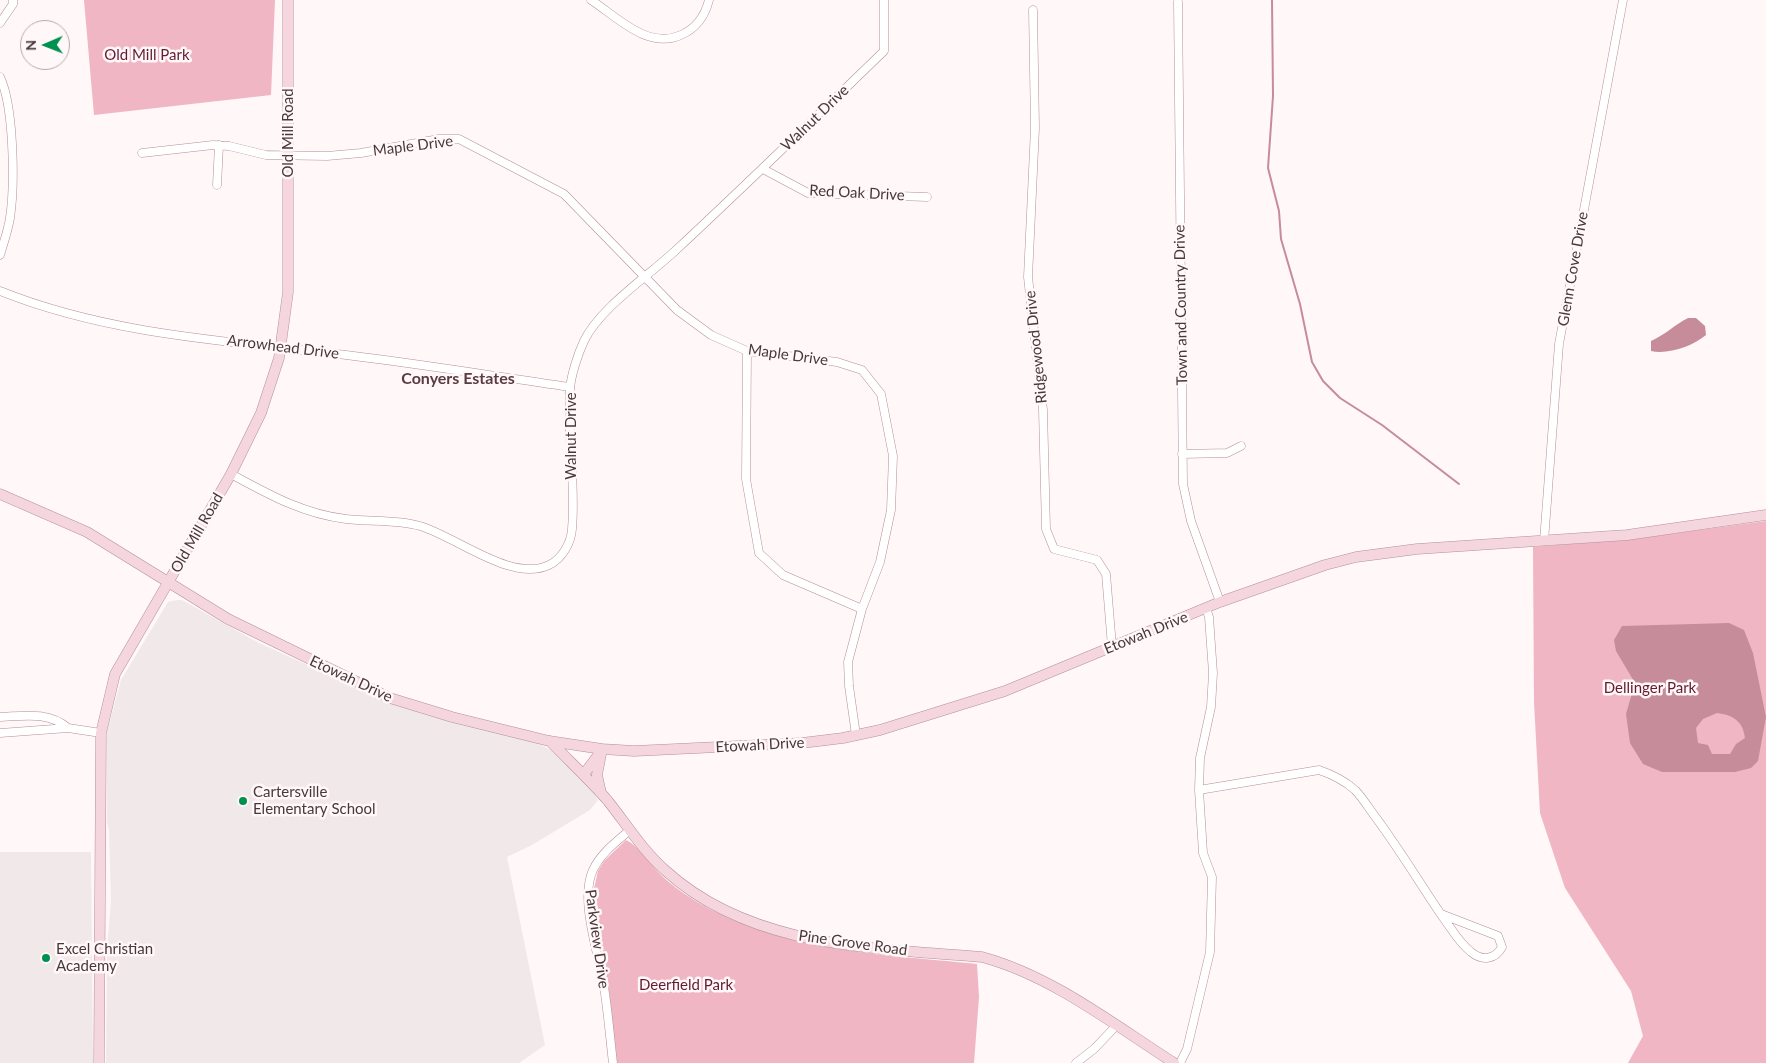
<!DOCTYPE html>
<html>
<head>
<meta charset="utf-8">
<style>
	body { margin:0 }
	#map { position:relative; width:1766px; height:1063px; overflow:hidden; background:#fff7f8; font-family:Lato,sans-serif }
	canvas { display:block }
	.north { position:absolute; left:20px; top:20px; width:50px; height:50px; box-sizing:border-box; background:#fff7f8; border:1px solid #b5abac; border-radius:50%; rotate:269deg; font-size:14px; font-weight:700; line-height:20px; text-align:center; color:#47383b }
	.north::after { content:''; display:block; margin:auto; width:18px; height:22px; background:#00904f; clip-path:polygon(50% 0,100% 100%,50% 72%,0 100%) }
</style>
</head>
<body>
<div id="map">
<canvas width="1766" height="1063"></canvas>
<div class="north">N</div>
</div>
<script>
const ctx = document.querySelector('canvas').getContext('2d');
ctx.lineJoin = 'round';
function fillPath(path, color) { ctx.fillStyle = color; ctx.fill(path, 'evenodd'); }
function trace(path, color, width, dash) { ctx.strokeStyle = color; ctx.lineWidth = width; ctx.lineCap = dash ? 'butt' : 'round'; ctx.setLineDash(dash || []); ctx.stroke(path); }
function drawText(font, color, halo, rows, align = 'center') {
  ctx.font = font + ' Lato,sans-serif'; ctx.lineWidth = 5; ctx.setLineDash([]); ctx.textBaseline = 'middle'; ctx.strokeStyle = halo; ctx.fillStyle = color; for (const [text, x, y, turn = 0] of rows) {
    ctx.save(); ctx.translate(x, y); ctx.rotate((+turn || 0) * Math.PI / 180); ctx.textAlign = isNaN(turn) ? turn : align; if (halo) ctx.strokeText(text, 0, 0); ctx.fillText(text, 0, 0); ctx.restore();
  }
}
fillPath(new Path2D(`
	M 177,600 L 182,600 L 259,643 L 390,702 L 430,716 L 536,743 L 554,751 L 589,785 L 598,800 L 590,810 L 532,845 L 507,857 L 545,1045 L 519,1063 L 106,1063 L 107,950 L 111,901 L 109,830 L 107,822 L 107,732 L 121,680 L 168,602 Z
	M 0,852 L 91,852 L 93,1063 L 0,1063 Z`), '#f1e8ea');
fillPath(new Path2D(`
	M 84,0 L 275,0 L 271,95 L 94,115 Z
	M 1766,521 L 1766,1063 L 1628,1063 L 1643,1036 L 1631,991 L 1565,888 L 1540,813 L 1534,702 L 1533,547 L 1641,538 Z
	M 626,840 C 639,846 649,862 658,872 C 669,883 681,892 694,900 C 780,952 880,954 977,964 L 979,997 L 974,1063 L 617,1063 L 608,983 L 593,893 L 598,871 L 604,861 Z`), '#f0b6c3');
fillPath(new Path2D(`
	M 1688,318 L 1696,318 L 1705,326 L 1706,335 C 1693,346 1668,355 1651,351 L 1651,341 C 1665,335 1674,325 1688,318 Z
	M 1729,623 L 1744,630 L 1753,653 L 1766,717 L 1758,761 L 1751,768 L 1735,772 L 1662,772 L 1643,764 L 1630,743 L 1626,714 L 1635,683 L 1616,651 L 1614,640 L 1622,626 ZM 1717,713 C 1733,715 1743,721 1745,738 L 1736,744 L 1730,754 L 1712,754 L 1708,745 L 1698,743 L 1696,728 L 1703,719 Z`), '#c68c99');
trace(new Path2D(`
	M 1272,0 L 1273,96 L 1268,168 L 1279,211 L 1281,239 L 1300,304 L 1312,362 L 1323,381 L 1340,398 L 1382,425 L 1459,484`), '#c68c99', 2);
const street = new Path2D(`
	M 591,0 C 617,17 648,50 681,35 C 697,28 705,16 709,0
	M 1178,2 L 1183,484 L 1191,521 L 1220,602
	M 1033,10 L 1035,128 L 1028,277 L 1043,410 L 1046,529 L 1054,549 L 1097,560 L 1106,574 L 1112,646
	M 0,23 L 13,4 L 13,0
	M 0,77 C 14,107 15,184 10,218 C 8,230 4,242 0,255
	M 142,153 L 213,145 L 229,146 L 266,155 L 327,156 L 361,153 L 439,139 L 459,139 L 564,194 L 677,310 L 711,335 L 747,351 L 837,362 L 862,370 L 881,394 L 893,456 L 891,510 L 880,562 L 862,609 L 848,662 L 849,686 L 856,735
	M 763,169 L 808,193 L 927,197
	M 217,185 L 219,145
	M 0,291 C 107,334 224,341 338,354 C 415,363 493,376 570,387
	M 747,351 L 746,479 L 759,553 L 783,575 L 862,609
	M 1182,454 L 1227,453 L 1241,446
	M 231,474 C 268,494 303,514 346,519 C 370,522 397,519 420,526 C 457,537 512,583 549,565 C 562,559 571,543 572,529 C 576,483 567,435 570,389 C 571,375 578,354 584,341 C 599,309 648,276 675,251 C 746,185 815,118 884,51 L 884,0
	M 1544,541 L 1559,344 L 1623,0
	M 0,717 C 24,716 48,711 68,728
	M 0,733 L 68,728 L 101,733
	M 1199,790 L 1319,770 C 1331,774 1346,782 1355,790 C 1362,797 1368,807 1374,815 C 1398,847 1419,882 1442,916 C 1451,928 1459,943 1471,952 C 1482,961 1495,960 1502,947 L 1498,936 L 1441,914
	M 613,1063 C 610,1038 608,1012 604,987 C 599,954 579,900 593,870 C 601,853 616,842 630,830
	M 1076,1063 L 1094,1049 L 1116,1026
	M 1180,1063 L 1187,1049 L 1210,952 L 1212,877 L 1203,853 L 1199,790 L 1200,758 L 1211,707 L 1213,673 L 1209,617 L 1206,608`);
const secondary = new Path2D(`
	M 0,494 L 87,532 L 228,619 L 390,698 L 452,717 L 549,741 L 602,749 L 634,751 L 802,743 L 843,738 L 880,730 L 1005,691 L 1220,602 L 1325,565 L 1356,557 L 1417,549 L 1627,535 L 1766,515
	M 550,741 C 569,761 590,780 608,801 C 627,825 643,851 666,871 C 751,948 874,948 982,957 C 1052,976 1113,1024 1174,1063
	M 584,774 L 602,750
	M 601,793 L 597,775 L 602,749
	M 99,1063 L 101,733 L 115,674 L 231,474 L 261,413 L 279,358 L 288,292 L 288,0`);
trace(street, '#b39097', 9);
trace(secondary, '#b39097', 11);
trace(street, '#fff', 8);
trace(secondary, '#f6d6de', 10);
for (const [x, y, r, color] of [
	[243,801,5,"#00904f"],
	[46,958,5,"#00904f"]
]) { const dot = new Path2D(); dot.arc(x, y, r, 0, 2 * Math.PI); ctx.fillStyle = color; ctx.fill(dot); trace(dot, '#fff7f8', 2); }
drawText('15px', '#611b32', '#fff7f8', [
	["Old Mill Park",147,55],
	["Dellinger Park",1650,688],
	["Deerfield Park",686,985]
]);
drawText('15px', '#47383b', '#fff7f8', [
	["Walnut Drive",815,118,-44],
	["Old Mill Road",288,133,-90],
	["Maple Drive",413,146,-7],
	["Red Oak Drive",857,193,3],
	["Glenn Cove Drive",1573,269,-80],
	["Town and Country Drive",1181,305,-91],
	["Arrowhead Drive",283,347,7],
	["Ridgewood Drive",1036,347,-96],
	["Maple Drive",788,355,8],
	["Walnut Drive",571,436,-90],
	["Old Mill Road",197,533,-60],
	["Etowah Drive",1146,633,-22],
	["Etowah Drive",351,679,25],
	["Etowah Drive",760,745,-3],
	["Parkview Drive",597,939,82],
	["Pine Grove Road",853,943,8]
]);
drawText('15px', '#47383b', '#fff7f8', [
	["Cartersville",253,792],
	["Elementary School",253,809],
	["Excel Christian",56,949],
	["Academy",56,966]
], 'left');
drawText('bold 16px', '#593b42', '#fff7f8', [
	["Conyers Estates",458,379]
]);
</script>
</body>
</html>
